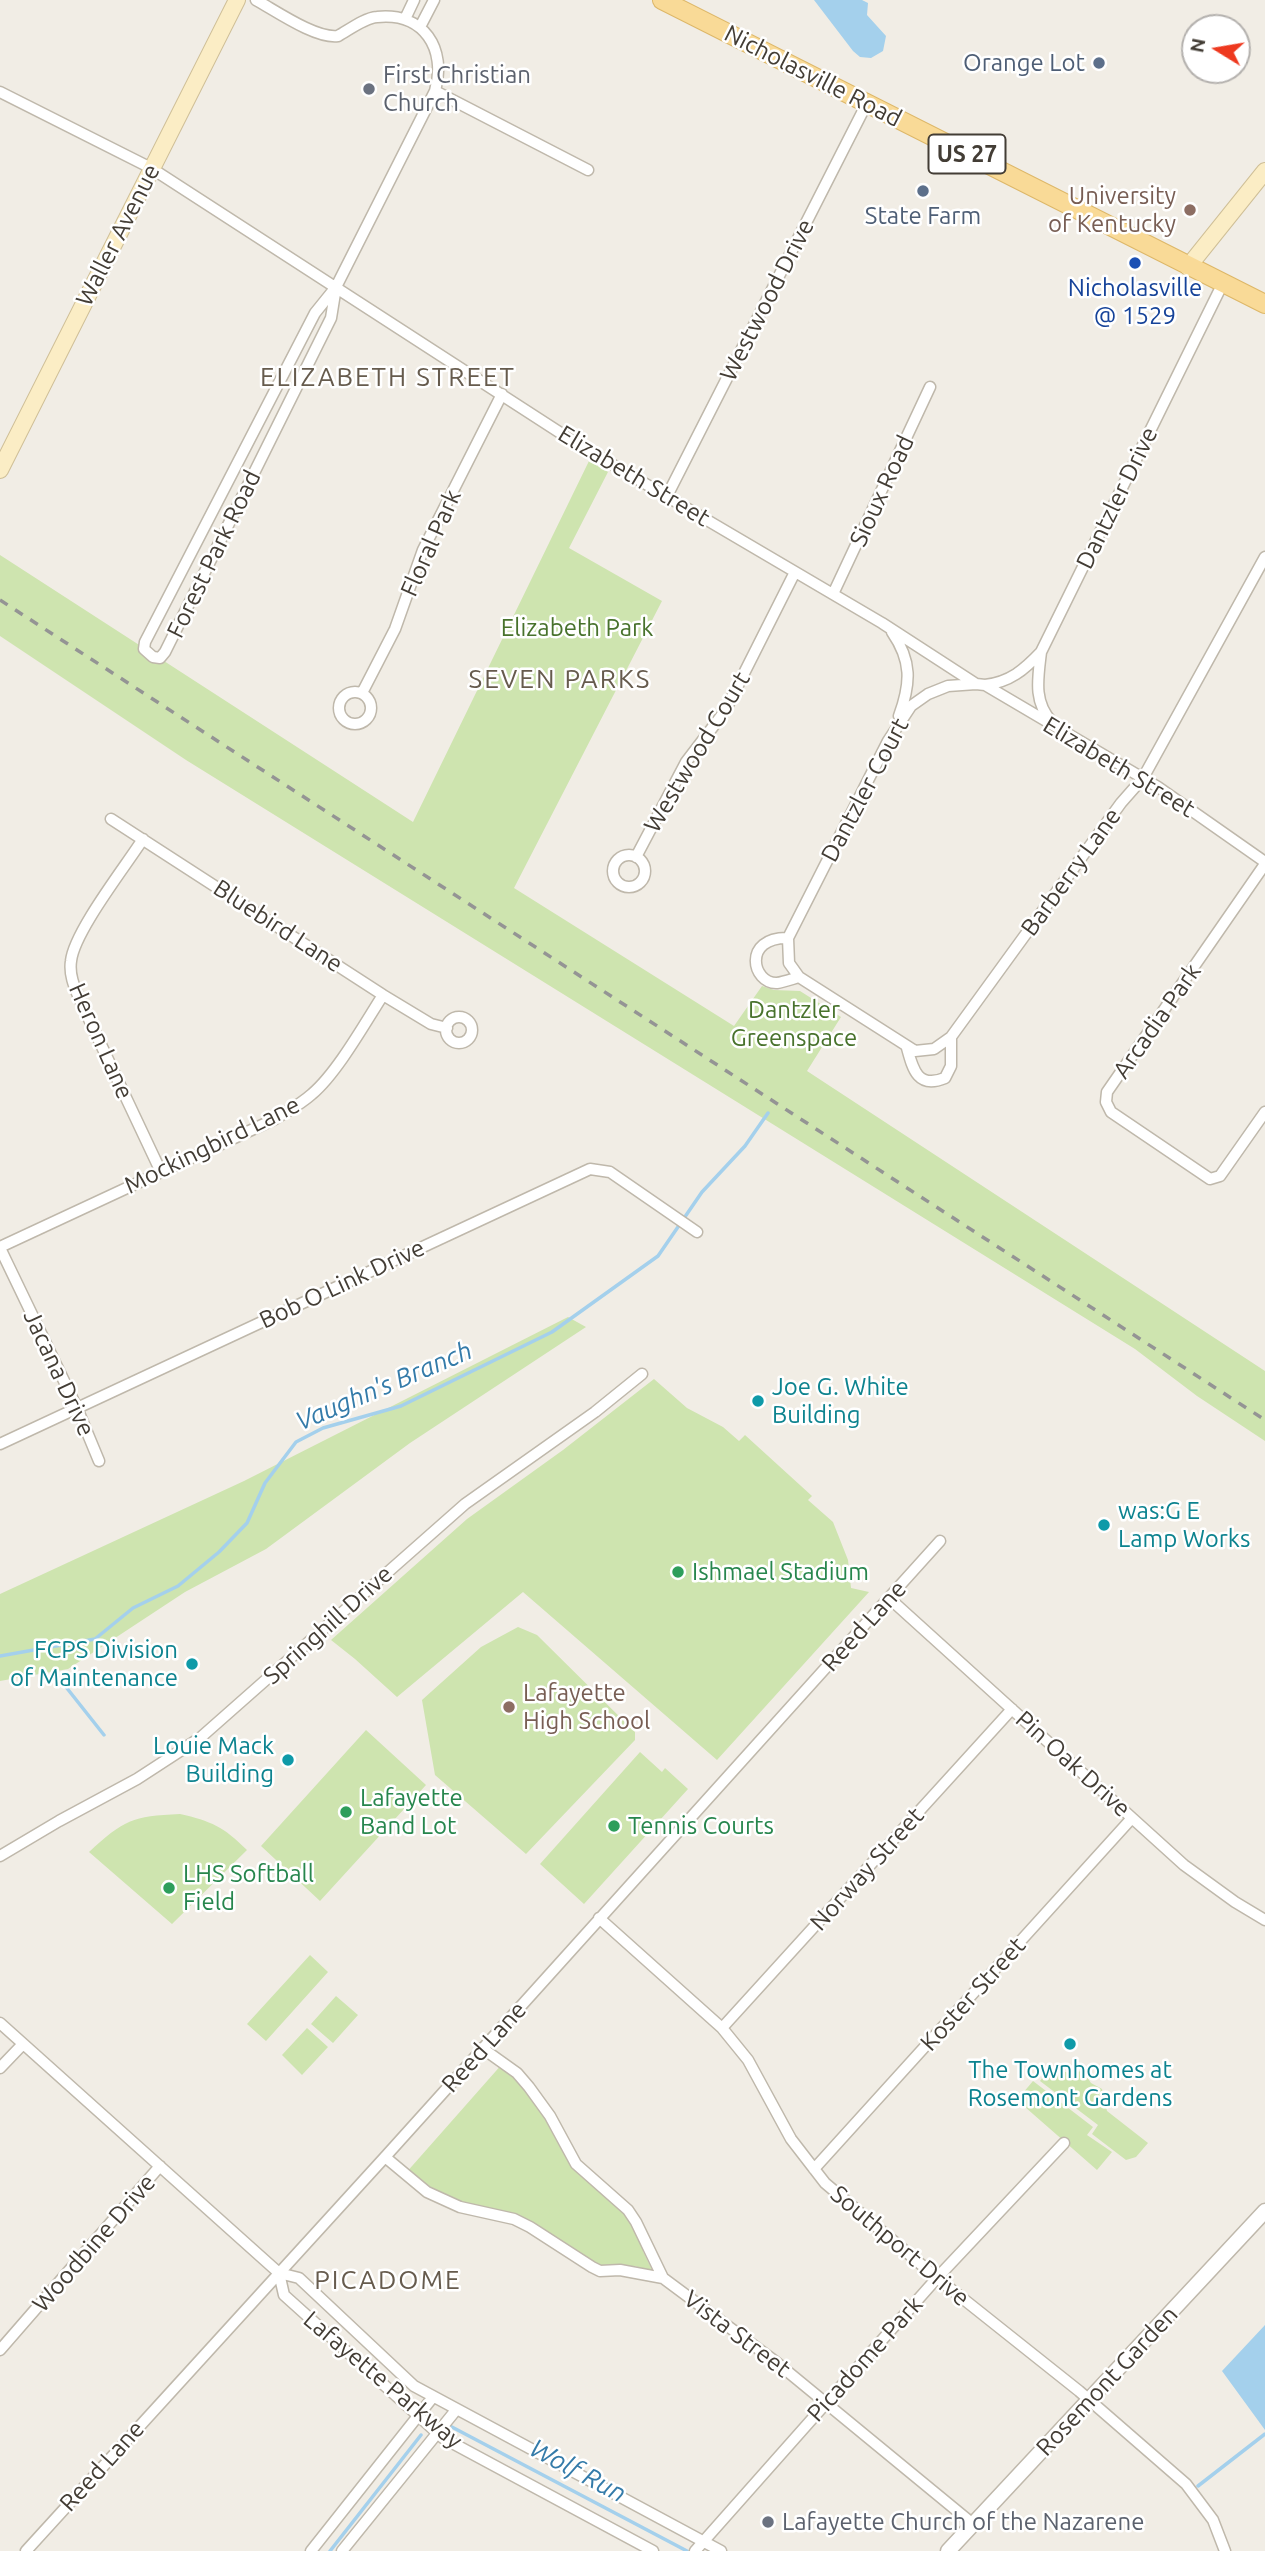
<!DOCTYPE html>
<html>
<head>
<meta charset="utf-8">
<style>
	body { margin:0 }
	#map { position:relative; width:1265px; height:2551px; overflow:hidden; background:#f1ede5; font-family:Ubuntu,sans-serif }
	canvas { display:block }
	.north { position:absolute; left:1181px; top:14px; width:70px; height:70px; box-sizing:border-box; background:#fff; border:2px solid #b4b1ae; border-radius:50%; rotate:281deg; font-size:19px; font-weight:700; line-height:28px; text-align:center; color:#433d35 }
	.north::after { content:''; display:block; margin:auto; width:24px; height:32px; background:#ee391f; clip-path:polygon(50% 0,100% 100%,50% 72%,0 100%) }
</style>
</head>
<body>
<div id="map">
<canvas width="1265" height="2551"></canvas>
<div class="north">N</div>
</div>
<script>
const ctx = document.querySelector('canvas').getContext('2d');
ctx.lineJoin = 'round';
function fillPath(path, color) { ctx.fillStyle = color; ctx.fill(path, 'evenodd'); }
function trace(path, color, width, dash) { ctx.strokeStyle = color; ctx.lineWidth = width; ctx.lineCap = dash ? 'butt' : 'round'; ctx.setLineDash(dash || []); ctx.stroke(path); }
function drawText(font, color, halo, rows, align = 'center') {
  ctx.font = font + ' Ubuntu,sans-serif'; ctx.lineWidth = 5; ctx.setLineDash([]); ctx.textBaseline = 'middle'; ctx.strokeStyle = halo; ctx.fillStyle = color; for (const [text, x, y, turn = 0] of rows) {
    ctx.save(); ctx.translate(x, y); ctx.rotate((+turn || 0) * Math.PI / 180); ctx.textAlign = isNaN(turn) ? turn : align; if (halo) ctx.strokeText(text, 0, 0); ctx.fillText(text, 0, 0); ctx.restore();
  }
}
fillPath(new Path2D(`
	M 589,461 L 608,472 L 569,548 L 662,601 L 514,888 L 734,1026 L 762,986 L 774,990 L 800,991 L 841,1017 L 807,1071 L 1265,1371 L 1265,1441 L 1197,1396 L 1135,1349 L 186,760 L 0,636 L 0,555 L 413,822 Z
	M 568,1317 L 586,1327 L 410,1443 L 266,1549 L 185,1592 L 68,1669 L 0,1681 L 0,1594 L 244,1481 Z
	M 654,1379 L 687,1408 L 723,1427 L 739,1441 L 745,1435 L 812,1496 L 808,1500 L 833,1522 L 848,1560 L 851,1588 L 869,1592 L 717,1760 L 523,1592 L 397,1697 L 355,1659 L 331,1640 L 467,1519 L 563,1450 Z
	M 518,1627 L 537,1635 L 635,1732 L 635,1740 L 526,1854 L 435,1775 L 422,1700 L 481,1647 Z
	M 366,1730 L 426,1785 L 320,1901 L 261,1846 Z
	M 640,1752 L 662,1772 L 665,1768 L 688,1789 L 584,1904 L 540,1864 Z
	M 180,1814 C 211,1821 224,1827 247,1850 L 172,1924 L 89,1852 C 124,1820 132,1816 180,1814 Z
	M 310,1955 L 328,1972 L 266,2041 L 247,2024 Z
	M 336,1996 L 358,2015 L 333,2043 L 311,2024 Z
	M 307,2028 L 328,2047 L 302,2075 L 282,2055 Z
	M 503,2063 L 517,2073 L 569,2154 L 623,2204 L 644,2242 L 643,2251 L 653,2272 L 635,2266 L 620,2270 L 601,2266 L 530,2227 L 460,2207 L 405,2174 Z
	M 1049,2068 L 1070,2073 L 1083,2071 L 1091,2083 L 1102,2089 L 1107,2111 L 1148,2143 L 1136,2157 L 1126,2160 L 1092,2134 L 1098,2125 L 1040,2081 Z
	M 1033,2081 L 1093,2127 L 1087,2135 L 1112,2152 L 1097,2170 L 1017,2100 Z`), '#cee4af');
fillPath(new Path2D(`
	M 814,0 L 862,0 L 868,3 L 867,15 L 886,36 L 883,51 L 871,58 L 860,57 L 853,51 Z
	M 1265,2325 L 1265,2430 L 1222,2371 Z`), '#a4d0ec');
trace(new Path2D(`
	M 0,1656 L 95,1639 L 133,1608 L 178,1586 L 219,1552 L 247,1523 L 265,1483 L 296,1442 L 323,1428 L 401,1406 L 552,1332 L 658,1256 L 702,1192 L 745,1146 L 768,1113
	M 66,1687 L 104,1735
	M 450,2426 L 687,2551
	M 1198,2486 L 1265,2434
	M 330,2551 L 421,2435`), '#a4d0ec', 3.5);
const minor = new Path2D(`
	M 256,0 C 276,11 316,39 338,36 C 349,30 364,18 377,17 C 424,12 447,49 435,91 L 336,287 L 315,313 L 145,642 L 144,649 L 153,657 L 160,658 L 165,652 L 331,318 L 336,287
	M 405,19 L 414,0
	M 420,27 L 434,0
	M 435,91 L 588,170
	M 0,92 L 151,168 L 576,443 L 882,623 L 976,684 L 985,685 L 1158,787 L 1265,862
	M 667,496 L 867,103
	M 833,594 L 930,387
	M 892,632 C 912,661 911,683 899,716
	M 1041,652 C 1038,678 1033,702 1052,722
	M 976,684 L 948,686 L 928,694 L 911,706 L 888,741 L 788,938 L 789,963 L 799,977 L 915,1051 L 934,1049 L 951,1037 L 1121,803 L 1143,778 L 1265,557
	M 985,685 C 1010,682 1024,670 1041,652 L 1223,283
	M339 708a16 16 0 1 1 32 0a16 16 0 1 1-32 0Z
	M 362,693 L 395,629 L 423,550 L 502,394
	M 111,819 L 383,995 L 431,1024 L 447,1028
	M 143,839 C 125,867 74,932 71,961 C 69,974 74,986 79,998 L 161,1172
	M613 871a16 16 0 1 1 32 0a16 16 0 1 1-32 0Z
	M 636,857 L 686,762 L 725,711 L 795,572
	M 1265,864 L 1107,1092 L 1106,1102 L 1111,1112 L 1210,1179 L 1220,1176 L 1265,1112
	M 788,938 C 742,937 752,984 777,983 C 784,982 792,979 799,977
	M446 1030a13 13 0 1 1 26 0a13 13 0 1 1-26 0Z
	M 907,1048 C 913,1070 918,1089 945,1078 L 951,1066 L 951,1037
	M 0,1247 L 275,1119 C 288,1111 301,1104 312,1094 C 337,1073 365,1023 383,995
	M 0,1248 L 77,1408 L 99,1461
	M 0,1444 L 590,1169 L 610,1172 L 697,1232
	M 889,1598 L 1184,1865 L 1235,1902 L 1265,1920
	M 0,1856 L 59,1821 L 137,1779 L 200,1738 L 465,1504 L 595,1412 L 642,1374
	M 599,1918 L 722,2028 L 748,2060 L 791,2139 L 825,2183 L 937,2278 L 1079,2391 L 1186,2484 L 1213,2520 L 1225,2551
	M 0,2023 L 279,2273 L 299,2278 L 414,2386 L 721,2551
	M 722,2028 L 1012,1709
	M 482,2048 L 517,2073 L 529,2087 L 550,2116 L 576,2164 L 628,2210 L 636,2222 L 663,2278 L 776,2362 L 973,2524
	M 0,2068 L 23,2044
	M 385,2157 L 427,2192 L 460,2207 L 514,2219 L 530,2227 L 592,2267 L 600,2271 L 620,2270 L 663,2278
	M 814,2169 L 1132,1818
	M 279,2273 L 284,2295 L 443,2438 L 653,2551
	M 0,2350 L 160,2166
	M 26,2551 L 385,2157 L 940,1541
	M 311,2551 L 433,2397
	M 342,2551 L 456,2410
	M 695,2551 L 937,2278 L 1064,2143`);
const tertiary = new Path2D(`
	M 948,2551 L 1265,2211`);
const secondary = new Path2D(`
	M 1188,267 L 1265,171
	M 0,470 L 237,0`);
const primary = new Path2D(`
	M 662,0 L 1265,304`);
trace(minor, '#bfb8ab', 13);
trace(tertiary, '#bfb8ab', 17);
trace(secondary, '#cfbf97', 18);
trace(primary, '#ddb768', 20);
trace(minor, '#fff', 10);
trace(tertiary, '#fff', 14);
trace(secondary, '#fbedc5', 16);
trace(primary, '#f9da97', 18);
trace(new Path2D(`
	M 0,600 L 1265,1420`), '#949494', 3.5, [9, 9]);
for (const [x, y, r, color] of [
	[1099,63,7,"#5c6f8a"],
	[369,89,7,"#6b7280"],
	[923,191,7,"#5c6f8a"],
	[1190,210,7,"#8d6e63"],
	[1135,263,7,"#1a4fb4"],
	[758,1401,7,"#0f9aa8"],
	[1104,1525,7,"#0f9aa8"],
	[678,1572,7,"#2e9e5b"],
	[192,1664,7,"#0f9aa8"],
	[509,1707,7,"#8d6e63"],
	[288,1760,7,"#0f9aa8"],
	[346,1812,7,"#2e9e5b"],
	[614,1826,7,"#2e9e5b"],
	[169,1888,7,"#2e9e5b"],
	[1070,2044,7,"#0f9aa8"],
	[768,2522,7,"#6b7280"]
]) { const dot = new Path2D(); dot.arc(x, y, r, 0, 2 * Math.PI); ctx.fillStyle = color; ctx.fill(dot); trace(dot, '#fff', 2.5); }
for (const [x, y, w] of [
	[967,154,77]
]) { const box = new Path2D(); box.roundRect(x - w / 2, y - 19.5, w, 39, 5); ctx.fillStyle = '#fff'; ctx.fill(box); trace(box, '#433d35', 2); }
drawText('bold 23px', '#433d35', null, [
	["US 27",967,154]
]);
drawText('24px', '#4e5e75', '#fff', [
	["Orange Lot",1085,63],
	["State Farm",923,216,"center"]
], 'right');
drawText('24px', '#5b616d', '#fff', [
	["First Christian",383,75],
	["Church",383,103],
	["Lafayette Church of the Nazarene",782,2522]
], 'left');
drawText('24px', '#433d35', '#fff', [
	["Nicholasville Road",813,76,27],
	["Waller Avenue",118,235,-63],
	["Westwood Drive",767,300,-63],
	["Elizabeth Street",634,476,31],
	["Sioux Road",882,491,-65],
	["Dantzler Drive",1117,498,-64],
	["Floral Park",431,543,-66],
	["Forest Park Road",214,554,-64],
	["Westwood Court",697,752,-59],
	["Elizabeth Street",1119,767,31],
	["Dantzler Court",865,790,-62],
	["Barberry Lane",1071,872,-54],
	["Bluebird Lane",278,926,33],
	["Arcadia Park",1157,1021,-55],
	["Heron Lane",101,1041,66],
	["Mockingbird Lane",212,1145,-26],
	["Bob O Link Drive",342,1284,-25],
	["Jacana Drive",59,1373,65],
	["Springhill Drive",328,1625,-42],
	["Reed Lane",864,1626,-48],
	["Pin Oak Drive",1073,1764,42],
	["Norway Street",867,1869,-48],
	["Koster Street",973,1994,-48],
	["Reed Lane",484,2047,-48],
	["Woodbine Drive",94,2243,-49],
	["Southport Drive",900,2246,40],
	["Vista Street",737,2334,37],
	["Picadome Park",865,2359,-48],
	["Lafayette Parkway",383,2380,40],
	["Rosemont Garden",1107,2381,-47],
	["Reed Lane",102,2466,-48]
]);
drawText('24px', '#785e54', '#fff', [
	["University",1176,196],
	["of Kentucky",1176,224],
	["Lafayette",523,1693,"left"],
	["High School",523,1721,"left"]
], 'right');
drawText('24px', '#164399', '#fff', [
	["Nicholasville",1135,288],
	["@ 1529",1135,316]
]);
drawText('24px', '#48722c', '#fff', [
	["Elizabeth Park",577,628],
	["Dantzler",794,1010],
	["Greenspace",794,1038]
]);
drawText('24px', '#0d838f', '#fff', [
	["Joe G. White",772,1387],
	["Building",772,1415],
	["was:G E",1118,1511],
	["Lamp Works",1118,1539],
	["FCPS Division",178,1650,"right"],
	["of Maintenance",178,1678,"right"],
	["Louie Mack",274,1746,"right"],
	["Building",274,1774,"right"],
	["The Townhomes at",1070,2070,"center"],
	["Rosemont Gardens",1070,2098,"center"]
], 'left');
drawText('24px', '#27864d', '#fff', [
	["Ishmael Stadium",692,1572],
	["Lafayette",360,1798],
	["Band Lot",360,1826],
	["Tennis Courts",628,1826],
	["LHS Softball",183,1874],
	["Field",183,1902]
], 'left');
ctx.letterSpacing = '2px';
drawText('26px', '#665b4d', '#fff', [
	["ELIZABETH STREET",388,377],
	["SEVEN PARKS",560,679],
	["PICADOME",388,2280]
]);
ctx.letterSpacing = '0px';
drawText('italic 26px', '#347ba9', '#fff', [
	["Vaughn's Branch",384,1386,-23],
	["Wolf Run",578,2471,28]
]);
</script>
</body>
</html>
